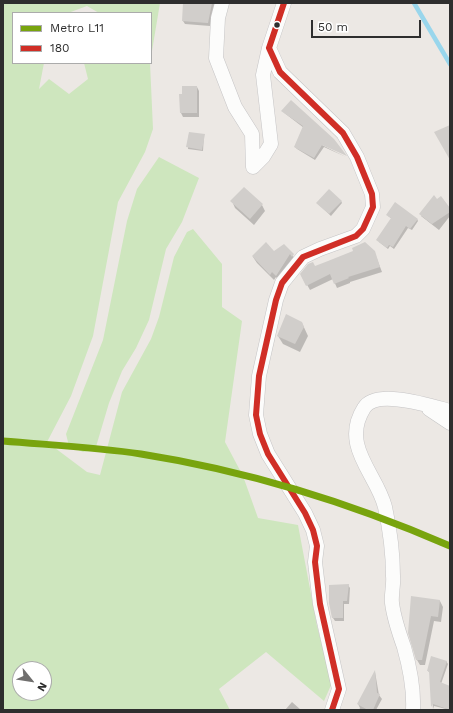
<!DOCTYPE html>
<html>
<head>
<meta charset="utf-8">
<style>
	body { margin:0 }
	#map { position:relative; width:453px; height:713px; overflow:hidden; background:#ece8e4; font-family:"Work Sans",sans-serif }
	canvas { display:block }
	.frame { position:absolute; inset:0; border:4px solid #2e2e2e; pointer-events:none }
	.legend { position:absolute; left:12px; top:12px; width:140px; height:52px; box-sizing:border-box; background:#fff; border:1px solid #ababab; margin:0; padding:5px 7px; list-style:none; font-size:12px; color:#2e2e2e }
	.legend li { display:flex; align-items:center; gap:8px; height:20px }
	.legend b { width:20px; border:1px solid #ababab }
	.north { position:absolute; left:12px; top:661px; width:40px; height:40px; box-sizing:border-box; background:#fff; border:1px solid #ababab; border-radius:50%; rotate:120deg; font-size:11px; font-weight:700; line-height:16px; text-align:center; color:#2e2e2e }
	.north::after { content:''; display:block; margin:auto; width:14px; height:18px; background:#706f6e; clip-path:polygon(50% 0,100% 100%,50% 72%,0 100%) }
	.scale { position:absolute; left:311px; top:20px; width:110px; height:18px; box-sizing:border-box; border:2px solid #2e2e2e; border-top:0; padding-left:5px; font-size:12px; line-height:14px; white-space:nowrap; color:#2e2e2e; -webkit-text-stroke:3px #fff; paint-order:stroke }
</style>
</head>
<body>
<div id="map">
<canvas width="453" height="713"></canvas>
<div class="frame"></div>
<ul class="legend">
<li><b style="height:5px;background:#78a40e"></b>Metro L11</li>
<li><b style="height:5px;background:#d02e26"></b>180</li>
</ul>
<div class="north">N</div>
<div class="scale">50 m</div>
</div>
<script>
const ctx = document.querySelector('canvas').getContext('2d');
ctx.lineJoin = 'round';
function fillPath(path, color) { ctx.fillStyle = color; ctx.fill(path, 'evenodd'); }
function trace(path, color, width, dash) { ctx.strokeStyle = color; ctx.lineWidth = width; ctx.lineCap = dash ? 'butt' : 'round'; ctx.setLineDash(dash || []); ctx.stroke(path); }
fillPath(new Path2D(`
	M 3,3 L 160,3 L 151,57 L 151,13 L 99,13 L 87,6 L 68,13 L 13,13 L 13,63 L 44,63 L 39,89 L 49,79 L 69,94 L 88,79 L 84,63 L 150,63 L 153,129 L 145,152 L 118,202 L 93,336 L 71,396 L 47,442 L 87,472 L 100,475 L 122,392 L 151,339 L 159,317 L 174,257 L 187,232 L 193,229 L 222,264 L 222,307 L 242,321 L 225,442 L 243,476 L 258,518 L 298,525 L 317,626 L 332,683 L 324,701 L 266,652 L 219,689 L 230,710 L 3,710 ZM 20,669 L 44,669 L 44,693 L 20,693 Z
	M 159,157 L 199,178 L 182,222 L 166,249 L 149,320 L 136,348 L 122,371 L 109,403 L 95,450 L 83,452 L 69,446 L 66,434 L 103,340 L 127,221 L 137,189 Z`), '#cee6be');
fillPath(new Path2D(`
	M 184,3 L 215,3 L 210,26 L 185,24 L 183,21 Z
	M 197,87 L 199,91 L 199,117 L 183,117 L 181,113 Z
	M 283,112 L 334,140 L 318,142 L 318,143 L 346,157 L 324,147 L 315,160 L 297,149 L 295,147 L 304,128 Z
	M 189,133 L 204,135 L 203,151 L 188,149 Z
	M 437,200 L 450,209 L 450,216 L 439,230 L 421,216 Z
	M 232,201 L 262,205 L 265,211 L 254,225 L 235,208 Z
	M 341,201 L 342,203 L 331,216 L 318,204 Z
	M 388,216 L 417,219 L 418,221 L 412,230 L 408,228 L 394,249 L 390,246 L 388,249 L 379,242 L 392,219 Z
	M 284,245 L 297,261 L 280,282 L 276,277 L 274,280 L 257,263 L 253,257 L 274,252 Z
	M 374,251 L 382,272 L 350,282 L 350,283 L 337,288 L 333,279 L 310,290 L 301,274 L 315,267 Z
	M 302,323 L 308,336 L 300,352 L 283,344 L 278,336 Z
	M 348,585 L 350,588 L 349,604 L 344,604 L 344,621 L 335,621 L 333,618 Z
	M 411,597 L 440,601 L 443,607 L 441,622 L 434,621 L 425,665 L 420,665 L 417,660 Z
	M 446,661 L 448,664 L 441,684 L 450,687 L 450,710 L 434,706 L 433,709 L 430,673 L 428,671 Z
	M 375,672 L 379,695 L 382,699 L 376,710 L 359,710 L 360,708 L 358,704 Z
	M 292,702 L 301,710 L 285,710 Z`), '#0003');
trace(new Path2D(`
	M 414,3 L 450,64`), '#99d6ec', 4.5);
fillPath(new Path2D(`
	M 183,3 L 212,3 L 208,23 L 182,21 Z
	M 182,86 L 197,86 L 197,113 L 180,113 L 179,94 L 182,94 Z
	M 291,100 L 334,139 L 347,156 L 322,145 L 314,158 L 294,147 L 303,126 L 281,111 Z
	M 450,125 L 450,160 L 434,132 Z
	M 189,132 L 205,134 L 202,150 L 186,147 Z
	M 244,187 L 263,204 L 250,219 L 230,201 Z
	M 329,189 L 342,201 L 329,214 L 316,203 Z
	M 434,195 L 437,199 L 441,196 L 450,208 L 450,212 L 432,224 L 419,214 Z
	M 395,202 L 418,219 L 410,229 L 406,226 L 393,247 L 389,245 L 387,248 L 376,240 L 391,218 L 386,215 Z
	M 266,242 L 274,251 L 284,244 L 294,254 L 292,257 L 290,254 L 276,276 L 272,272 L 270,275 L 252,256 Z
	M 365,242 L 375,251 L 380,267 L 348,277 L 349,278 L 334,284 L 330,274 L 306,286 L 300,274 L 308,264 L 313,262 L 315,266 L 328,261 L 353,251 L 352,248 Z
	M 286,314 L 302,322 L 304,327 L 295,344 L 277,336 Z
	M 349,584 L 347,601 L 343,601 L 343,618 L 332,618 L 329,603 L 329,585 Z
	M 411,596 L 440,600 L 438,617 L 431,616 L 422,660 L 416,660 L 408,633 Z
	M 431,656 L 447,661 L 440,682 L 450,686 L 450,710 L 433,704 L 431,707 L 429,671 L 427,671 Z
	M 375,670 L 377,693 L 380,694 L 373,710 L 368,710 L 357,704 Z`), '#d1cecb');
const minor = new Path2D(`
	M 222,3 L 218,18 L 216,58 L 235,107 L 252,134 L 253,167
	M 269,48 L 280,72 L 343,133 L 357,157 L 372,194 L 373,207 L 363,229 L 356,236 L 320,249 L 303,257 L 282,283 L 276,300 L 259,376 L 256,415 L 260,434 L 268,454 L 305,513 L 313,530 L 317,546 L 315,562 L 320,604 L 339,689 L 332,710
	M 253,167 L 263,157 L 271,144 L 263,75 L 269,48 L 284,3
	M 429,409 L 450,423
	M 413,710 C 414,689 410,668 404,647 C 399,633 394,619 392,603 C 391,594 394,585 393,576 C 393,553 390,530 385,507 C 377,474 340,446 364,408 C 376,388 431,406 450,411`);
trace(minor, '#c5c4c5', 15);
trace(minor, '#fcfcfb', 14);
trace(new Path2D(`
	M 269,48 L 280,72 L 343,133 L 357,157 L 372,194 L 373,207 L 363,229 L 356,236 L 303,257 L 282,283 L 276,300 L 259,376 L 256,415 L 260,434 L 268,454 L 305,513 L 313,530 L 317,546 L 315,562 L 320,604 L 339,689 L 332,710
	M 269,48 L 284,3`), '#d02e26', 6);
trace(new Path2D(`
	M 3,441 C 49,445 96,447 141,454 C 249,471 351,503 450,546`), '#78a40e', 7);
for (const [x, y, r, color] of [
	[277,25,3.5,"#2e2e2e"]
]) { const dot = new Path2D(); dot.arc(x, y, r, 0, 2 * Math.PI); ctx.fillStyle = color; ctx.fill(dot); trace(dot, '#fff', 1.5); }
</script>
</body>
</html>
